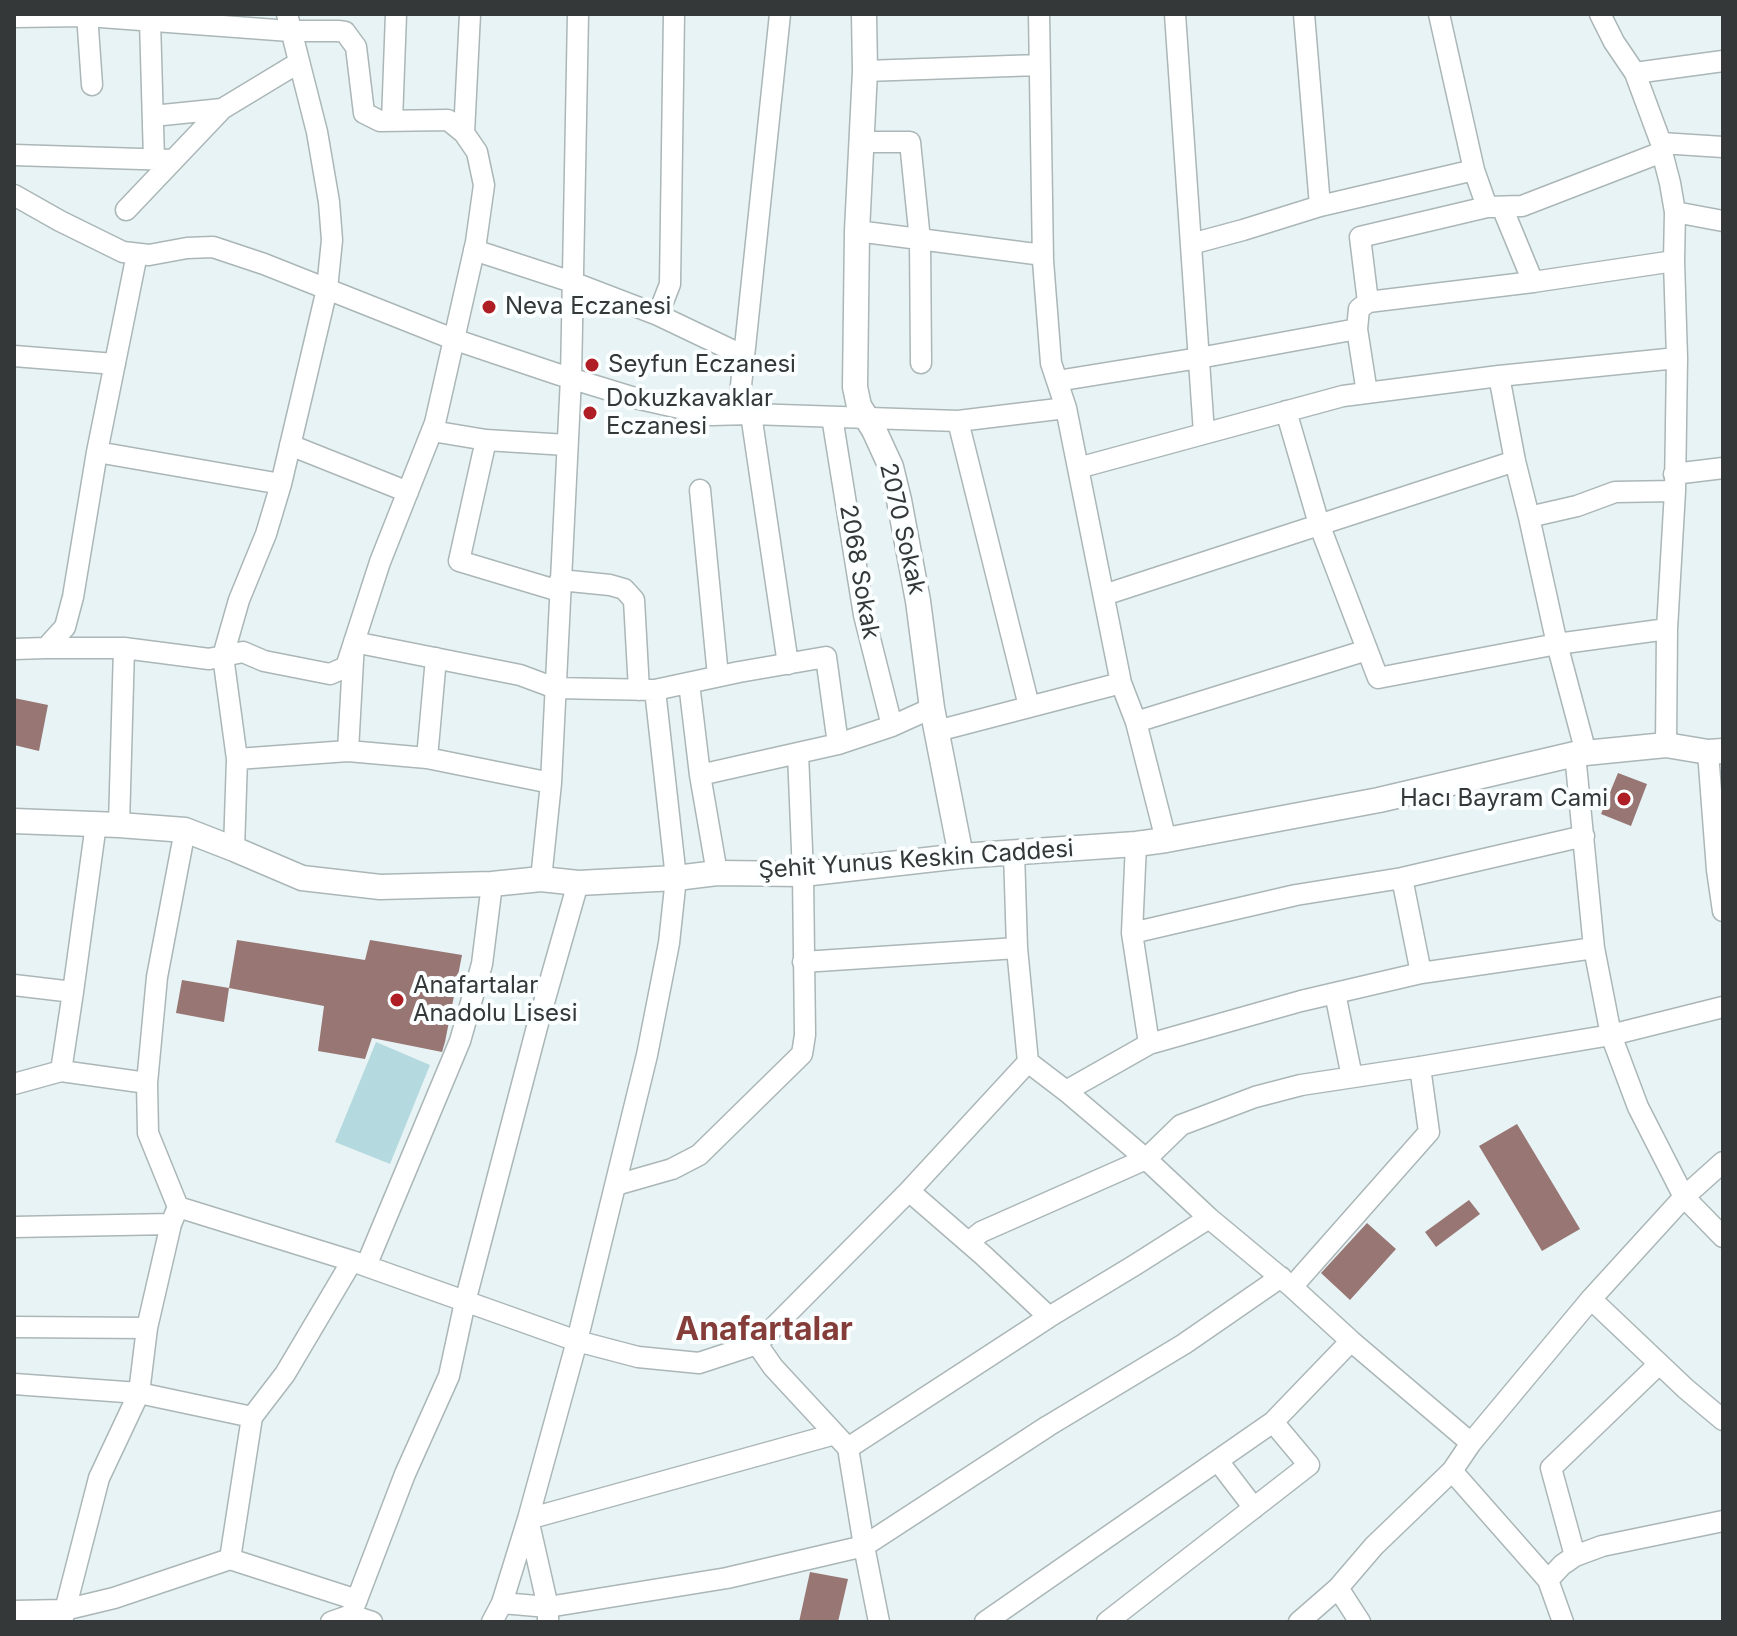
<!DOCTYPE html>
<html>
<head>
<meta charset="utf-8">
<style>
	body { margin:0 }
	#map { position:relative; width:1737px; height:1636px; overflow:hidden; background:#e8f3f5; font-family:Inter,sans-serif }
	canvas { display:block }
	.frame { position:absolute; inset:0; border:16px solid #343839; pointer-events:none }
</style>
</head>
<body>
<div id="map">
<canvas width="1737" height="1636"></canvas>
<div class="frame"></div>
</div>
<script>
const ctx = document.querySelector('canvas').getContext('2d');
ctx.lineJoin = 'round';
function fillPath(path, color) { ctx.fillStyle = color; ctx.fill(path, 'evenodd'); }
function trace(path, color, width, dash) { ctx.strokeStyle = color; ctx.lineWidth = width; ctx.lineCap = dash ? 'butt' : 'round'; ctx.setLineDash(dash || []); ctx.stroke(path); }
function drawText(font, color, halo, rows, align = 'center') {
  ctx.font = font + ' Inter,sans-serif'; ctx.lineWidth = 8; ctx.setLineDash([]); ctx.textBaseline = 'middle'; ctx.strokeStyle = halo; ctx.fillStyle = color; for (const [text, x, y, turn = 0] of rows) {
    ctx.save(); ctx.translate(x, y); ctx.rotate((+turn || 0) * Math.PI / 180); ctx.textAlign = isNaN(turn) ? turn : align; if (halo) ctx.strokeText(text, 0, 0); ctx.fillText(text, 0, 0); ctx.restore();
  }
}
fillPath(new Path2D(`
	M 376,1042 L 430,1065 L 390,1164 L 335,1142 Z`), '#b4d9df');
fillPath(new Path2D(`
	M 14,698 L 48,705 L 39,751 L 14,745 Z
	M 1618,773 L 1647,784 L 1631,826 L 1601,814 Z
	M 237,940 L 365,960 L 370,940 L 462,955 L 445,1042 L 442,1052 L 372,1038 L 365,1059 L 318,1051 L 324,1006 L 229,988 Z
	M 182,980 L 229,988 L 224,1022 L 176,1013 Z
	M 1517,1124 L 1580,1229 L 1542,1251 L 1479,1146 Z
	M 1469,1200 L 1480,1214 L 1436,1247 L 1425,1232 Z
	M 1367,1223 L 1396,1249 L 1350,1300 L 1321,1273 Z
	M 810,1572 L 848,1579 L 838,1622 L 799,1622 Z`), '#977673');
const minor = new Path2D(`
	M 87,14 L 92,85
	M 1039,14 L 1043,261 L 1051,363 L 1066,408 L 1121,683 L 1136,722 L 1166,840
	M 1175,14 L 1204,433
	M 1304,14 L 1320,206
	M 1439,14 L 1474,170 L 1487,207
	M 1600,14 L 1614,42 L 1635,73 L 1661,143 L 1662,152 L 1670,183 L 1675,212 L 1674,261 L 1677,358 L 1675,491 L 1667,629 L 1666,745
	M 14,17 L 87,16 L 290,31 L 338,31 L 345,32 L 356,47 L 364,113 L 380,121 L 448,120 L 464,133 L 477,152 L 484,185 L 476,242 L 435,423 L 380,562 L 346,667 L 330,674 L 264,661 L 243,652 L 223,656 L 237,759 L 234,849
	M 150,21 L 154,159
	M 865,71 L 1039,65
	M 1635,73 L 1723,61
	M 153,116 L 222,109
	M 392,121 L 396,14
	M 464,133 L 470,14
	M 861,142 L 910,142 L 920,240 L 921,363
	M 1661,143 L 1723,147
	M 14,155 L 173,160
	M 14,195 L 60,221 L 123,252 L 149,255 L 187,248 L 213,247 L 264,264 L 453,339 L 560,375 L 635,398 L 711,415 L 751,414 L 958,421 L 1066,408
	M 1502,207 L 1533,282
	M 126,210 L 222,109 L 298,63
	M 1675,212 L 1723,221
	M 857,231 L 1043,255
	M 1191,244 L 1243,230 L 1320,206 L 1474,170
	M 474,250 L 572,282 L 658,315 L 744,356
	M 1368,302 L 1360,237 L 1487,207 L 1522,206 L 1662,152
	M 658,315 L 670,284 L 674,14
	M 14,356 L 115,364
	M 1499,376 L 1515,461 L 1529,517 L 1557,644 L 1586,753
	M 1057,381 L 1199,358 L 1357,329
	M 1367,393 L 1357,329 L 1359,309 L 1368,302 L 1533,282 L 1674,261
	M 1286,411 L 1319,524 L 1378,678 L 1557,644 L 1667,629
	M 738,414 L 780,14
	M 751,414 L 788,664
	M 832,417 L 864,615 L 892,726
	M 958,421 L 1029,706
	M 432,431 L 486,440 L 567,445
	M 486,440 L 459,561 L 559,591
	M 290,445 L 408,492
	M 97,452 L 281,484
	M 1078,468 L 1343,396 L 1499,376 L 1677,358
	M 1674,474 L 1723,468
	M 700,490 L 718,676
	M 1529,517 L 1577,506 L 1615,492 L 1675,491
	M 560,580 L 610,585 L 624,589 L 634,600 L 639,690
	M 1104,595 L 1515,461
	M 46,648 L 124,648 L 209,659 L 223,656 L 239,600 L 266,534 L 281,484 L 327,289 L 332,240 L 329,202 L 317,132 L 287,14
	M 14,649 L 46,648 L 65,627 L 73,597 L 97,452 L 137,254
	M 689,683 L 700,775 L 717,873
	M 1136,722 L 1367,650
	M 937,731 L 1121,683
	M 348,751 L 354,642 L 520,675 L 555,688 L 655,690 L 739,672 L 826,657 L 838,744
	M 1708,752 L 1717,870 L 1723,911
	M 1575,754 L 1594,948 L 1611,1035 L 1638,1107 L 1684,1197 L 1723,1237
	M 427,758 L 436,658
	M 237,759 L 348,751 L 427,758 L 551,783
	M 700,775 L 838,744 L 892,726 L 932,708
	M 119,825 L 124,648
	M 1136,844 L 1132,933 L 1149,1044
	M 1402,878 L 1421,973
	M 541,879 L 551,783 L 571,378 L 578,14
	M 1132,933 L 1296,895 L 1402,878 L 1584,836
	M 803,962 L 1017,948
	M 14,985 L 73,992 L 96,824
	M 1335,993 L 1352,1077
	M 1028,1062 L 1066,1091 L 1146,1159 L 1209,1218 L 1292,1287 L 1351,1341 L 1471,1443
	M 61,1071 L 73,992
	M 14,1084 L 61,1071 L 147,1083
	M 1066,1091 L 1149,1044 L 1301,1001 L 1421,973 L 1594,948
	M 616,1185 L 672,1169 L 699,1155 L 802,1054 L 805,1035 L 803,874 L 798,753
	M 909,1191 L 984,1256 L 1049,1317
	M 178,1207 L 352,1261 L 577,1341 L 638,1357 L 699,1363 L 757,1344 L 909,1191 L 1028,1062 L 1017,948 L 1014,852
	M 14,1227 L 171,1224
	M 969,1242 L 981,1232 L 1146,1159 L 1181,1125 L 1255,1097 L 1301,1085 L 1420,1067 L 1611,1035 L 1723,1007
	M 366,1266 L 460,1041 L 482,964 L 492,884
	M 1292,1287 L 1429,1132 L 1420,1067
	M 1591,1299 L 1686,1389 L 1723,1420
	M 14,1327 L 147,1328
	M 757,1344 L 773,1367 L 848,1448 L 864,1546 L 879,1622
	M 14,1384 L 139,1393 L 252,1417
	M 848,1448 L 1049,1317 L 1135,1265 L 1209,1218
	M 1218,1461 L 1254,1508
	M 1452,1471 L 1548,1580 L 1563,1622
	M 1575,1556 L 1551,1468 L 1659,1364
	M 230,1559 L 357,1600
	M 1548,1580 L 1562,1565 L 1575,1556 L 1602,1546 L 1723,1521
	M 1338,1588 L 1360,1622
	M 502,1603 L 548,1607 L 727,1578 L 864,1546 L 1048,1426 L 1184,1344 L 1281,1277
	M 14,1611 L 64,1610 L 114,1598 L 230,1559 L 252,1417 L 285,1374 L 352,1261
	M 351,1615 L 372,1622
	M 62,1622 L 99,1478 L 139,1393 L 147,1328 L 171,1224 L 178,1207 L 148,1133 L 147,1083 L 157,977 L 185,830
	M 331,1622 L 351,1615 L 405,1474 L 449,1376 L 465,1302 L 537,1027 L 578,883
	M 492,1622 L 502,1603 L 528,1519 L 577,1341 L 647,1055 L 669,943 L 676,878 L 655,690
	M 548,1622 L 548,1607 L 528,1519 L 835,1434
	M 985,1622 L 1273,1422 L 1351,1341
	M 1107,1622 L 1309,1465 L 1273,1422
	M 1299,1622 L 1338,1588 L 1374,1546 L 1452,1471 L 1471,1443 L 1591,1299 L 1684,1197 L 1723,1162`);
const tertiary = new Path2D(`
	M 864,14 L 865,71 L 857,231 L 855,387 L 859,406 L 874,430 L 891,467 L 899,500 L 918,601 L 932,708 L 961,856
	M 14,821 L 119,825 L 185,830 L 234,849 L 302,878 L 380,887 L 492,884 L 541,879 L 578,883 L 676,878 L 717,873 L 803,874 L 961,856 L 1136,844 L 1166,840 L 1379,800 L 1575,754 L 1666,745 L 1708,752 L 1723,751`);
trace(minor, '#abb6b7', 23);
trace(tertiary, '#abb6b7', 27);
trace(minor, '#fff', 20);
trace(tertiary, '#fff', 24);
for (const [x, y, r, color] of [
	[489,307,8,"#af1d25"],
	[592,365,8,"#af1d25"],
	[590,413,8,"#af1d25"],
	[1624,799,8,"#af1d25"],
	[397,1000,8,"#af1d25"]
]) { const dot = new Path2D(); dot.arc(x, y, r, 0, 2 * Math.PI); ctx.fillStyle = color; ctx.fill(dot); trace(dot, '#fcffff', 3); }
drawText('24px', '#343839', '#fcffff', [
	["Neva Eczanesi",505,307],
	["Seyfun Eczanesi",608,365],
	["Dokuzkavaklar",606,399],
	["Eczanesi",606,427],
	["Hacı Bayram Cami",1608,799,"right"],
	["Anafartalar",413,986],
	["Anadolu Lisesi",413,1014]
], 'left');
drawText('24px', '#343839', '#fcffff', [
	["2070 Sokak",902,529,77],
	["2068 Sokak",859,572,80],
	["Şehit Yunus Keskin Caddesi",916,860,-4]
]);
drawText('bold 32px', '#853d39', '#fcffff', [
	["Anafartalar",764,1330]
]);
</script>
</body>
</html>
